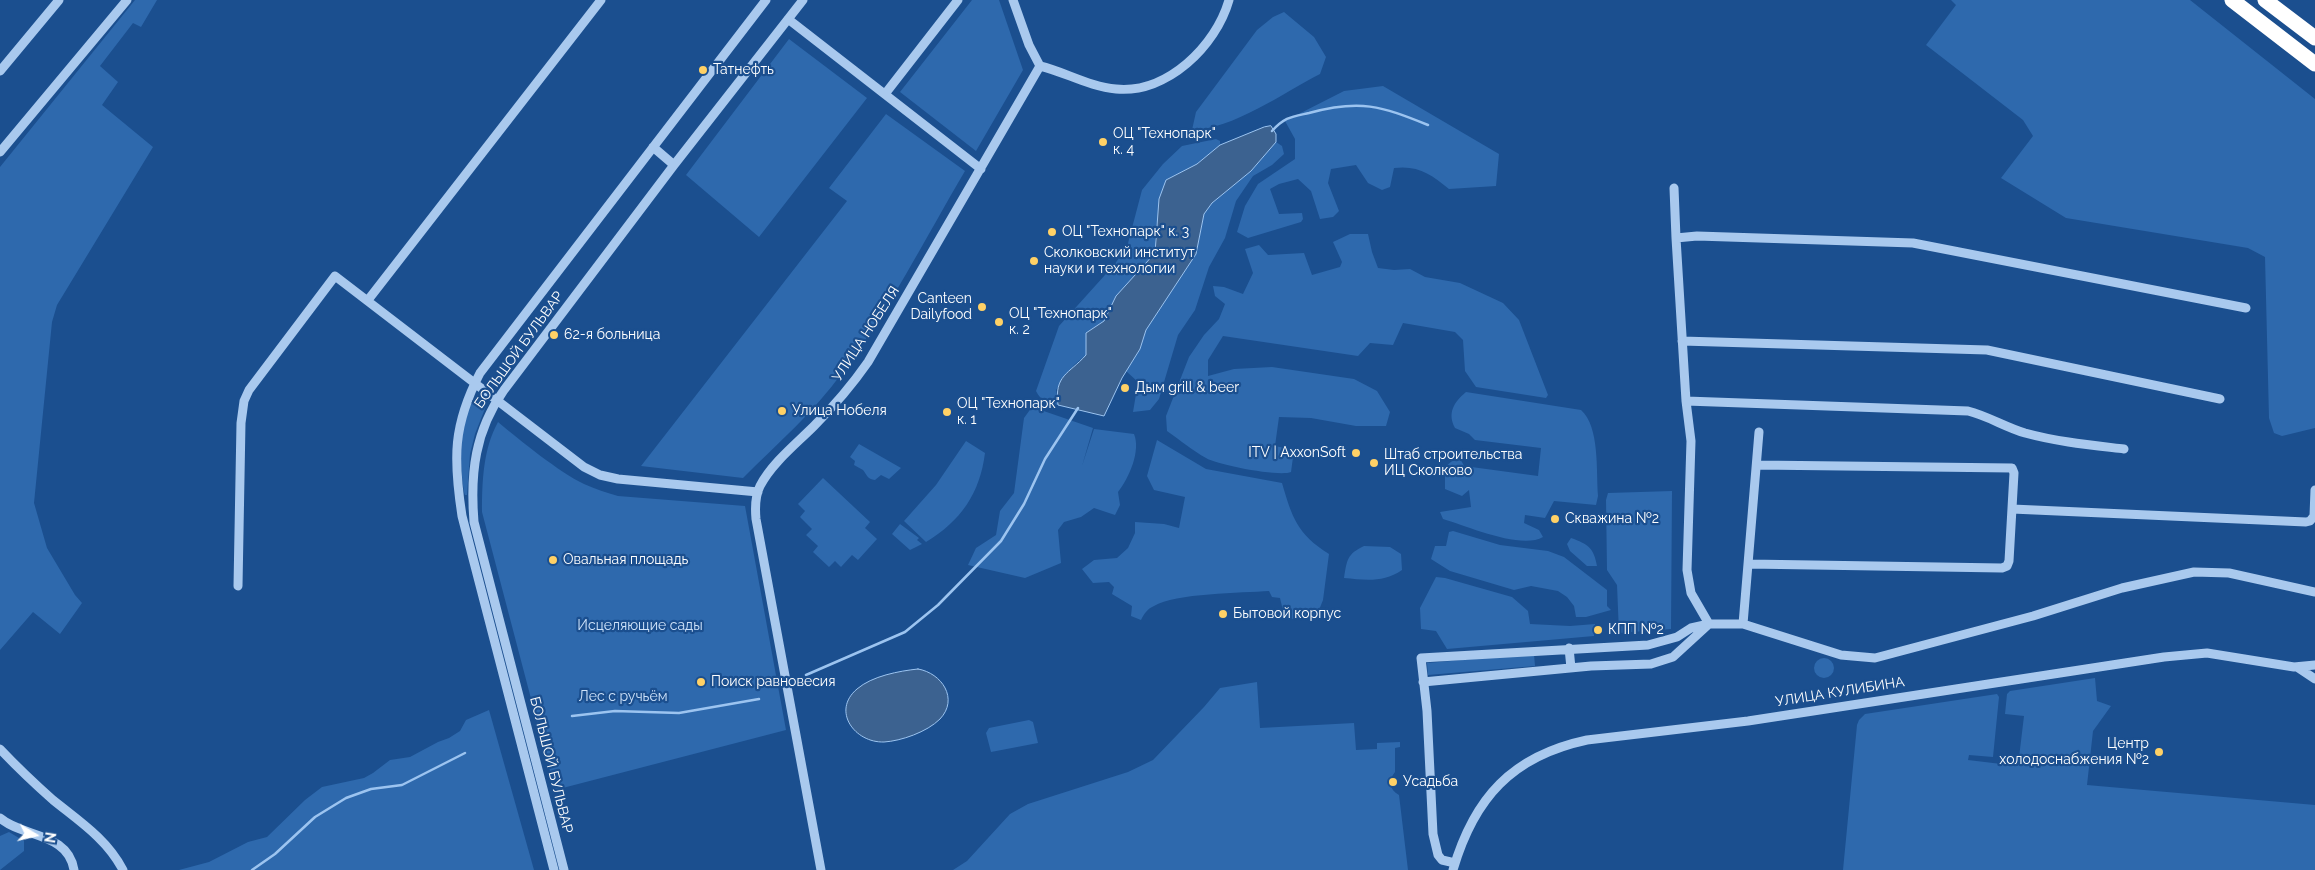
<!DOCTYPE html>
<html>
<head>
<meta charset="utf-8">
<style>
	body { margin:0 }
	#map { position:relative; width:2315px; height:870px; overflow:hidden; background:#1b4f8f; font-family:Raleway,sans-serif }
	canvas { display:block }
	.north { position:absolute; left:10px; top:810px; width:50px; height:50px; -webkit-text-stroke:4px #1b4f8f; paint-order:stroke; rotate:99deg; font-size:14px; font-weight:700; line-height:20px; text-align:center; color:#fff }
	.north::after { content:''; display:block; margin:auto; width:18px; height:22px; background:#fff; clip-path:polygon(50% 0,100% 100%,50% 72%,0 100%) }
</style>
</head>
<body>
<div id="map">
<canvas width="2315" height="870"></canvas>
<div class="north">N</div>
</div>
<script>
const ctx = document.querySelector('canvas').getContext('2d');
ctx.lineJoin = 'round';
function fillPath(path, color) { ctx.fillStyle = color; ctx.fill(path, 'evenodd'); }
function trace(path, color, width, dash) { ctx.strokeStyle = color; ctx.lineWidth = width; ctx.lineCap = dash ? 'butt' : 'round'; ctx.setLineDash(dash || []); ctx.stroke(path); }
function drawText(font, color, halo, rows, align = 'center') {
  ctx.font = font + ' Raleway,sans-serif'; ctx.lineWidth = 4.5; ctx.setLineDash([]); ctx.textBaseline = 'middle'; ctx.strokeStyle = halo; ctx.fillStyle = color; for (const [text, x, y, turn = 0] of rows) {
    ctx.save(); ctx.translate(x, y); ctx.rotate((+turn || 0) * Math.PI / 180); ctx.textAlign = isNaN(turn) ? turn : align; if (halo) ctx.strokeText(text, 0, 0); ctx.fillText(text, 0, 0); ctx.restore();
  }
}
fillPath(new Path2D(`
	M 135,0 L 157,0 L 141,27 L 133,23 L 100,66 L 118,82 L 102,105 L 153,147 L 57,305 L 52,322 L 34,503 L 47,548 L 75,595 L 82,603 L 60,634 L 33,612 L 0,650 L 0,167 Z
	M 972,0 L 999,0 L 1023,70 L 976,151 L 900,92 Z
	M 1951,0 L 2190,0 L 2315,99 L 2315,428 L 2282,436 L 2274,433 L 2269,418 L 2265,257 L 2248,248 L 2066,218 L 2001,178 L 2033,136 L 2023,120 L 1926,45 L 1956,5 Z
	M 1284,12 L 1314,37 L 1326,57 L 1320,74 C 1285,92 1231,130 1192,130 L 1196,112 L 1257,30 L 1273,17 Z
	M 789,39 L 867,98 L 759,237 L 686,175 Z
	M 1383,86 L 1499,154 L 1496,186 L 1449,189 C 1431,174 1418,165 1394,168 L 1390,187 L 1382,190 L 1368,183 L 1356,165 L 1331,169 L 1328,183 L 1339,211 L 1333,217 L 1320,219 L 1311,191 L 1298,179 L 1279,184 L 1270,189 L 1279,214 L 1302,213 L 1303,219 L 1301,222 L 1248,238 L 1237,232 L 1245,206 L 1258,184 L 1295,159 L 1295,139 L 1285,121 L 1344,91 Z
	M 886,114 L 965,171 C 925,239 889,310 842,373 C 814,412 777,444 743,478 L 641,466 L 847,201 L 829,188 Z
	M 1216,139 L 1220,141 L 1220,145 L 1197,164 L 1166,180 L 1155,231 L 1155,253 L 1109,312 L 1104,321 L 1086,333 L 1086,355 L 1074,365 L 1056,390 L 1058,405 C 1048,403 1041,401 1036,391 L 1059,326 L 1114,265 L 1127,247 L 1142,190 L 1163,164 L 1182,146 Z
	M 1276,142 L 1282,146 L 1284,154 L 1272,165 L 1253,176 L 1236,201 L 1225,238 L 1209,267 L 1195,310 L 1178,335 L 1159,399 L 1150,410 L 1133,412 L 1138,382 L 1126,371 L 1140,349 L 1146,330 L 1196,254 L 1203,214 L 1212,203 L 1251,171 Z
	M 1350,234 L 1368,234 L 1372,252 L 1378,268 L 1394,270 L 1410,269 L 1425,277 L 1460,283 L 1503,303 L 1519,320 L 1548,395 L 1546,398 L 1476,387 L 1465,371 L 1463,340 L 1455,332 L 1403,323 L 1393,345 L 1370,343 L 1358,356 L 1223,336 L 1208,360 L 1208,376 L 1234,369 L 1272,367 L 1354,379 L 1377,391 L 1390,412 L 1386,426 L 1356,426 L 1311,418 L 1279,417 L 1275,446 L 1294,450 L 1291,472 C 1280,477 1217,465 1206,458 C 1193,451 1180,440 1167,431 L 1166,416 L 1189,357 L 1204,335 L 1219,319 L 1225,304 L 1215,296 L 1213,286 L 1224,287 L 1243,294 L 1253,273 L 1245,249 L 1259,245 L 1268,255 L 1304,253 L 1312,275 L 1340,267 L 1342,262 L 1333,242 Z
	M 1466,392 L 1581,410 C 1600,427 1596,471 1598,496 L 1596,505 L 1554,501 L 1545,518 L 1525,515 L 1524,523 L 1539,530 L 1543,537 C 1521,550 1467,526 1443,519 L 1440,512 L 1471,507 L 1469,490 L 1462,496 L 1445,489 L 1445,467 L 1452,461 L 1461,460 L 1464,466 L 1538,476 L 1541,448 L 1475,440 L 1469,434 L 1455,428 C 1447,413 1454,402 1466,392 Z
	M 477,398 L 484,400 L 486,406 L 475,434 L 470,454 L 467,495 L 465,495 C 460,474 457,412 477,398 Z
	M 1032,407 L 1093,428 L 1082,466 L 1094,429 L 1134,434 C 1141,451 1129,478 1118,492 L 1120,505 L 1115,515 L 1094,508 L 1081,517 L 1064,522 L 1058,530 L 1061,563 L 1025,578 L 968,565 L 976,548 L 996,535 L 1000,511 L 1014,493 L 1024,418 Z
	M 498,422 C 521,441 559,472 584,484 C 595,489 607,493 618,496 L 745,506 L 786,730 L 555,790 L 482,512 C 482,482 483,449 498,422 Z
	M 1157,440 L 1206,469 L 1282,483 C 1292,517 1297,534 1329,554 L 1323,600 L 1317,615 L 1312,618 L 1285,619 L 1280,598 L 1272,597 L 1269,591 C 1242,593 1175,593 1154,606 C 1147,609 1144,614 1141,620 L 1131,616 L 1132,606 L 1112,594 L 1114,587 L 1109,582 L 1093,583 L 1082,569 L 1094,560 L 1117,558 L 1128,548 L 1135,533 L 1135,522 L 1164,524 L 1179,528 L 1185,497 L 1154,490 L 1147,476 Z
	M 966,441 L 985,453 C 980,493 961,521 926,542 L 904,521 L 936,485 Z
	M 859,444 L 901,468 L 889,479 L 881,475 L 875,480 C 867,479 867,475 863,470 L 854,465 L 855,461 L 850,457 Z
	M 823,478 L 870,522 L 865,528 L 877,539 L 858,560 L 852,555 L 841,567 L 835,561 L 829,567 L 813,552 L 818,546 L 806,535 L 812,529 L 800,517 L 805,511 L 798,504 Z
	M 1672,491 L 1671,629 L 1619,633 L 1617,585 L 1607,570 L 1606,500 L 1608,493 Z
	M 900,524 L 919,538 L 917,540 L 922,544 L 910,550 L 892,534 Z
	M 1453,531 L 1500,545 L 1548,551 L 1564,557 L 1607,590 L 1607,606 L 1611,610 L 1586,617 L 1576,617 L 1574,606 L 1567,597 L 1558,591 L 1531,586 L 1514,590 L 1450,571 L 1431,559 L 1435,546 L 1446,546 L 1449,532 Z
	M 1571,538 C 1588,544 1594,548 1597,566 L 1587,566 L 1570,551 L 1567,544 Z
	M 1364,546 L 1390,547 L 1401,554 L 1402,570 C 1383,583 1365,580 1344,578 C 1347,560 1347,554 1364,546 Z
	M 1436,577 L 1445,578 L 1512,597 L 1528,611 L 1530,624 L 1570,626 L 1595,624 L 1594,636 L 1447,649 L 1436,631 L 1421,629 L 1420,608 Z
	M 1534,654 L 1535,666 L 1428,675 L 1427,663 Z
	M1814 668a10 10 0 1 1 20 0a10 10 0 1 1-20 0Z
	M 2095,678 L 2097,701 L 2111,706 L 2093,731 L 2087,785 L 2315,805 L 2315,870 L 1843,870 L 1857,725 L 1859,720 L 1865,714 L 1997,694 L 1999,697 L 1993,757 L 1969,755 L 1968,760 L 2018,766 L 2024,716 L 2005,714 L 2007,694 L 2010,691 Z
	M 1257,682 L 1260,728 L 1354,723 L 1356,750 L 1377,749 L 1377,743 L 1400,742 L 1400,747 L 1395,748 L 1395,772 C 1388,781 1389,789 1399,795 L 1408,870 L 953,870 L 967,861 L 1010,814 L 1028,804 L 1128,772 L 1153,760 L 1204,707 L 1220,688 Z
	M 489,710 L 534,870 L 179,870 L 209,862 L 248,842 L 267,837 L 305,800 L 322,787 L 364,778 L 373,773 L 390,760 L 410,757 L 438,742 L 449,738 L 460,731 L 466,720 Z
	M 1029,720 L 1033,722 L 1038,743 L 991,752 L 986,733 L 989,728 Z
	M 9,832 L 24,841 L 24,851 L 0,870 L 0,836 Z`), '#2e69ad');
const water = new Path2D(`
	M 1271,126 L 1276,134 L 1276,142 L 1251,171 L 1212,203 L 1204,214 L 1196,254 L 1146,330 L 1140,349 L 1122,378 L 1104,416 L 1058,405 C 1054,375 1069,374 1086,355 L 1086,333 L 1104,321 L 1116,296 L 1155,253 L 1159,199 L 1166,180 L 1197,164 L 1220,145 L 1264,127 Z
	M 918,669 C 942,673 959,699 940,719 C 927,732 901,741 884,742 C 855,743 831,711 857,689 C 872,676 899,671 918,669 Z`);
fillPath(water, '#3c6290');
trace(water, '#9cc4f0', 1);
trace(new Path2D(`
	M 1272,131 C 1285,117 1291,117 1309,113 C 1360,99 1381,106 1428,125
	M 806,675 L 905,632 L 938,605 L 1001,541 L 1024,504 L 1045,459 L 1078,408
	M 572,716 L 615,711 L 679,713 L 759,699
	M 252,870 L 275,854 L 315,817 L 346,798 L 371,789 L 402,785 L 465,753`), '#9cc4f0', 2.5);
trace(new Path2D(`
	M 1013,0 L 1029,45 L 1040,66
	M 788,19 L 981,169
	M 1040,66 C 1065,72 1090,87 1116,89 C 1167,94 1216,46 1229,0
	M 0,71 L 59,0
	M 885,94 L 958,0
	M 653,147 L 674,165
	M 0,152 L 127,0
	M 1674,188 L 1676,238
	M 368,300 L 601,0
	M 1682,341 L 1987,350 L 2220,399
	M 1686,401 L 1968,411 C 1988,416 2005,427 2025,433 C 2058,442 2090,445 2124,449
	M 2012,509 L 2306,522 L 2310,521 L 2314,516 L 2315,490
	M 1749,564 L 2002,568 L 2007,566 L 2009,561 L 2014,473 L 2012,468 L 1757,465
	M 238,586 L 241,423 L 244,401 L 249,390 L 335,276 L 584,467 L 600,475 L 618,479 L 758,492
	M 1709,624 L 1691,593 L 1687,570 L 1691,441 L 1686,401 L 1676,238 L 1697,236 L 1913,243 L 2246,308
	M 1743,624 L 1759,432
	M 1569,648 L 1571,668
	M 2297,667 L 2315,679
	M 1423,682 L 1591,666 L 1651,664 L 1673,657 L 1709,624
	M 0,749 C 17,767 35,784 53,800 C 79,821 107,839 123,870
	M 0,818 C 23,838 68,832 74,870
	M 1455,863 L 1442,860 L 1438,855 L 1433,834 L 1427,711 L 1421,658 L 1648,645 L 1677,637 L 1691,628 L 1709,624 L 1743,624 L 1841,655 L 1875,658 L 2033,616 L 2122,588 L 2194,572 L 2229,573 L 2315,592
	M 554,870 L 462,516 C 453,458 453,425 480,373 L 766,0
	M 564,870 L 474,522 C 470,473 475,431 504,390 L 674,165 L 803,0
	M 821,870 L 756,519 C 755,508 755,496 760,486 C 772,463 796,444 814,426 C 834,406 852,385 868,362 L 1040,66
	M 1453,870 C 1474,798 1512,756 1587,740 L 1748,721 L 2164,657 L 2207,653 L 2294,667 L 2315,665`), '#a9c9ee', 9);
trace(new Path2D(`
	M 2232,0 L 2315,64
	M 2265,0 L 2315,38`), '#fff', 15);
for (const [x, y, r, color] of [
	[703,70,5,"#ffd166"],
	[1103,142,5,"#ffd166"],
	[1052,232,5,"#ffd166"],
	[1034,261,5,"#ffd166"],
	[982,307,5,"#ffd166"],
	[999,322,5,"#ffd166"],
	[554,335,5,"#ffd166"],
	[1125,388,5,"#ffd166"],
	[782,411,5,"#ffd166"],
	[947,412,5,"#ffd166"],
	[1356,453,5,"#ffd166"],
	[1374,463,5,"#ffd166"],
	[1555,519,5,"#ffd166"],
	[553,560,5,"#ffd166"],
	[1223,614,5,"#ffd166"],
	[1598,630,5,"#ffd166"],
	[701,682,5,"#ffd166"],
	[2159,752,5,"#ffd166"],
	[1393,782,5,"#ffd166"]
]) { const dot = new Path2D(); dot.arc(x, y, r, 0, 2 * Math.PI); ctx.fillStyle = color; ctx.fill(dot); trace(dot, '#1b4f8f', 2); }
drawText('14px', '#fff', '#1b4f8f', [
	["Татнефть",713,70],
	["ОЦ \"Технопарк\"",1113,134],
	["к. 4",1113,150],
	["ОЦ \"Технопарк\" к. 3",1062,232],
	["Сколковский институт",1044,253],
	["науки и технологии",1044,269],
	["Canteen",972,299,"right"],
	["Dailyfood",972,315,"right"],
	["ОЦ \"Технопарк\"",1009,314],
	["к. 2",1009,330],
	["62-я больница",564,335],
	["Дым grill & beer",1135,388],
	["ОЦ \"Технопарк\"",957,404],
	["к. 1",957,420],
	["Улица Нобеля",792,411],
	["ITV | AxxonSoft",1346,453,"right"],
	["Штаб строительства",1384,455],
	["ИЦ Сколково",1384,471],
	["Скважина №2",1565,519],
	["Овальная площадь",563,560],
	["Бытовой корпус",1233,614],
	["КПП №2",1608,630],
	["Поиск равновесия",711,682],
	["Центр",2149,744,"right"],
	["холодоснабжения №2",2149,760,"right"],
	["Усадьба",1403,782]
], 'left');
drawText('14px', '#fff', '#1b4f8f', [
	["УЛИЦА НОБЕЛЯ",866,334,-57],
	["БОЛЬШОЙ БУЛЬВАР",519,350,-54],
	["УЛИЦА КУЛИБИНА",1840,692,-9],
	["БОЛЬШОЙ БУЛЬВАР",551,765,76]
]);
drawText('14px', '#cfe3fa', '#1b4f8f', [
	["Исцеляющие сады",640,626],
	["Лес с ручьём",623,697]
]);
</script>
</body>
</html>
